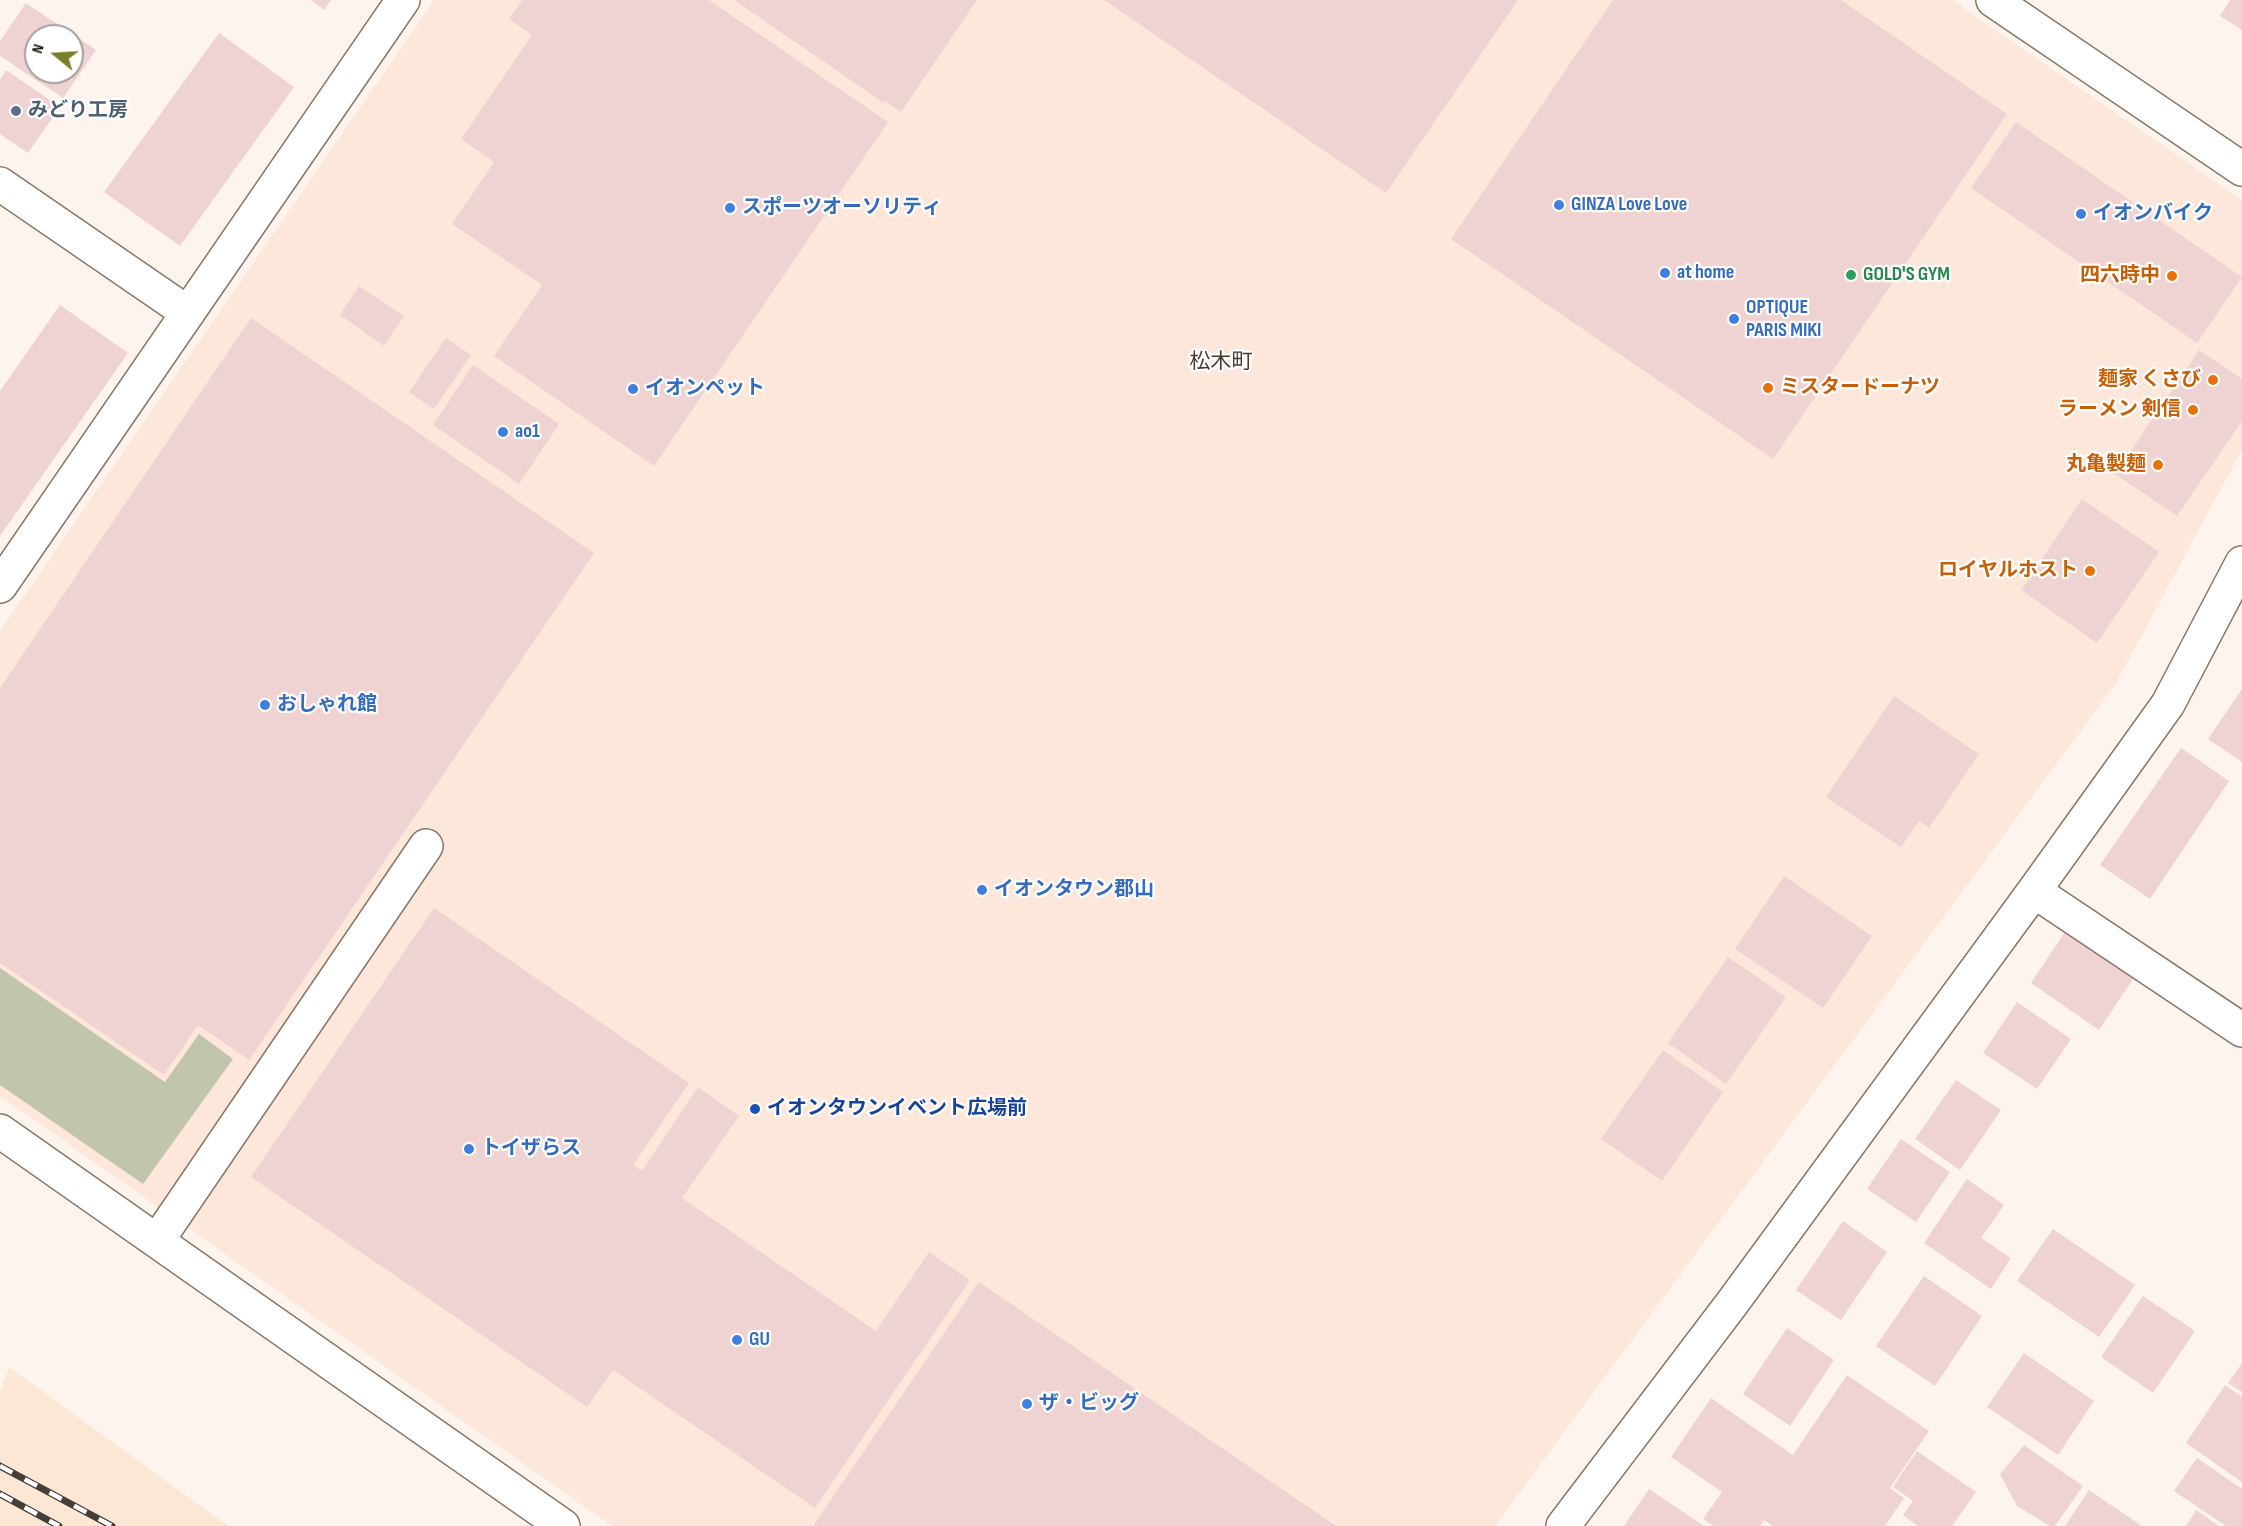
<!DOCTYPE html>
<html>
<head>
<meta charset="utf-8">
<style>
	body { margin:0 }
	#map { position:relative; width:2242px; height:1526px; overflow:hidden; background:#fcf4ed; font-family:"Sofia Sans Condensed",sans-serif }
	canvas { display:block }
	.north { position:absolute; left:24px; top:24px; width:60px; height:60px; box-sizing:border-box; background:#fff; border:2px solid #a19f9d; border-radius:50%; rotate:288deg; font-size:16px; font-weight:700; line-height:24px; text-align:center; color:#150f09 }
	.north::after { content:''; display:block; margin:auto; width:21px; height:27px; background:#7b7f28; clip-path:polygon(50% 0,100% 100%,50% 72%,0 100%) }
</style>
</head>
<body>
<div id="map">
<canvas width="2242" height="1526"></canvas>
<div class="north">N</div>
</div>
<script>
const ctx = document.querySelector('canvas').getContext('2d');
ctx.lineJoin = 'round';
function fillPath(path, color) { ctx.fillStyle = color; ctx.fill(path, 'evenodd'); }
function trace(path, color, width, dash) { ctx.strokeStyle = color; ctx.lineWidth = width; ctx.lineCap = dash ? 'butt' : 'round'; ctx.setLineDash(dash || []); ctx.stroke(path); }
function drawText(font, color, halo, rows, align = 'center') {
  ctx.font = font + ' "Sofia Sans Condensed","Noto Sans JP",sans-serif'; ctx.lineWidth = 4.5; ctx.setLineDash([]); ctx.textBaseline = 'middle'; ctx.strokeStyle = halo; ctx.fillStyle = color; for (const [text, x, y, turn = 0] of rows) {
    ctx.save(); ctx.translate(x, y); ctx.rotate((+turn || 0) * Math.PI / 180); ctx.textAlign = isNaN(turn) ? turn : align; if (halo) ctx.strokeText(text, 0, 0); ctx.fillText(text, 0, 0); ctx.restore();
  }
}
fillPath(new Path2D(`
	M 434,0 L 1952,0 L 2242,200 L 2242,450 L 2116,683 L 1495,1526 L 612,1526 L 0,1096 L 0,631 Z`), '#fde7da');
fillPath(new Path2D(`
	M 9,1367 L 228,1526 L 0,1526 L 0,1393 Z`), '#fce7d5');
fillPath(new Path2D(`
	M 0,968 L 165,1082 L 199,1034 L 233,1059 L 143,1184 L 0,1085 Z`), '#c0c5ab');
fillPath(new Path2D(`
	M 311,0 L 331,0 L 324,10 Z
	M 522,0 L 709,0 L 888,122 L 654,466 L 494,356 L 542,285 L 452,224 L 494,162 L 461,139 L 532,35 L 509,19 Z
	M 734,0 L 977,0 L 901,112 L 885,101 L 884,103 Z
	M 1104,0 L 1518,0 L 1386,193 Z
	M 1613,0 L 1841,0 L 2007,114 L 1773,459 L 1451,239 Z
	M 2230,0 L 2242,0 L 2242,30 L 2220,16 Z
	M 26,3 L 96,50 L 63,98 L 0,56 L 0,41 ZM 36,36 L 72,36 L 72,72 L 36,72 Z
	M 219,33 L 294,87 L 180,246 L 104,192 Z
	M 6,70 L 60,107 L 28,153 L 0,134 L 0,80 Z
	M 2016,122 L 2242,277 L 2197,343 L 1971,188 Z
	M 359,286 L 404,316 L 384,346 L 340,315 Z
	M 60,305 L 128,353 L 0,536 L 0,391 Z
	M 251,318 L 594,553 L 249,1060 L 198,1025 L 164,1075 L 0,963 L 0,688 Z
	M 446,338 L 471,355 L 434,409 L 409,392 Z
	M 2199,350 L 2242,379 L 2242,421 L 2177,516 L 2115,474 Z
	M 473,365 L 559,424 L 519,484 L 433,425 Z
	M 2082,499 L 2159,552 L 2097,643 L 2021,590 Z
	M 2242,689 L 2242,762 L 2208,739 Z
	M 1894,696 L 1979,754 L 1929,828 L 1919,821 L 1901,847 L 1826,797 Z
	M 2181,748 L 2229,781 L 2150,899 L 2100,865 Z
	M 1784,876 L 1872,936 L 1823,1008 L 1735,949 Z
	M 434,908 L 689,1083 L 633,1165 L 642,1171 L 698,1087 L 739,1116 L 682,1198 L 876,1331 L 929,1252 L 970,1280 L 815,1508 L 613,1370 L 587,1407 L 251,1177 Z
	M 2067,929 L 2135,976 L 2099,1030 L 2031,983 Z
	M 1728,957 L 1786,997 L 1726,1084 L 1668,1043 Z
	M 2017,1002 L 2071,1039 L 2037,1089 L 1983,1053 Z
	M 1663,1050 L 1723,1092 L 1662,1181 L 1601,1139 Z
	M 1956,1080 L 2001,1110 L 1960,1170 L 1915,1139 Z
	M 1901,1139 L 1950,1172 L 1916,1222 L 1867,1189 Z
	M 1967,1179 L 2004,1205 L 1981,1238 L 2011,1258 L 1991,1289 L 1924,1243 Z
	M 1843,1221 L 1887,1252 L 1841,1320 L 1796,1290 Z
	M 2053,1229 L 2135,1285 L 2099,1337 L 2017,1281 Z
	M 1924,1276 L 1982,1316 L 1935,1386 L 1876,1346 Z
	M 979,1282 L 1336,1526 L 813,1526 Z
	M 2143,1296 L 2195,1331 L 2153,1393 L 2101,1357 Z
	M 1787,1328 L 1834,1360 L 1790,1426 L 1743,1394 Z
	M 2024,1353 L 2094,1401 L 2058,1455 L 1987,1407 Z
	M 2242,1363 L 2242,1392 L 2228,1383 Z
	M 1847,1375 L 1929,1431 L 1890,1488 L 1904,1498 L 1885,1526 L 1773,1526 L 1764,1520 L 1760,1526 L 1714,1526 L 1703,1519 L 1722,1492 L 1671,1457 L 1711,1398 L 1793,1455 Z
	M 2225,1385 L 2242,1397 L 2242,1482 L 2186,1443 Z
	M 2024,1445 L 2083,1486 L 2055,1526 L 2050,1526 L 2017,1506 L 2000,1474 Z
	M 1917,1451 L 1976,1492 L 1952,1526 L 1918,1526 L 1903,1515 L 1913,1501 L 1893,1487 Z
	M 2197,1458 L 2242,1489 L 2242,1526 L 2226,1526 L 2174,1491 Z
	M 1649,1489 L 1704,1526 L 1624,1526 Z
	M 2089,1490 L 2142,1526 L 2065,1526 Z
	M 2196,1510 L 2219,1526 L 2186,1526 Z`), '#efd3d2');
const minor = new Path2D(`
	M 1993,0 L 2242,169
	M 0,184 L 188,313
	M 0,586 L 403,0
	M 2034,891 L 2242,1030
	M 0,1131 L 563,1526
	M 157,1241 L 426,846
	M 1563,1526 L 1733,1302 L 2034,891 L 2168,704 L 2242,563`);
trace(minor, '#897768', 36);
trace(minor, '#fff', 33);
const rail = new Path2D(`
	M 0,1466 L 112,1526
	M 0,1494 L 59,1526`);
trace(rail, '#463f39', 7);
trace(rail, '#fff', 4.5, [14]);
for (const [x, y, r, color] of [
	[16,111,6,"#5c6f8a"],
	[1559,205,6,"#3f7fe0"],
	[730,208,6,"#3f7fe0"],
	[2081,214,6,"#3f7fe0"],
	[1665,273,6,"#3f7fe0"],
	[1851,275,6,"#2e9e5b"],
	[2172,276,6,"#e8710a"],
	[1734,319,6,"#3f7fe0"],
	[2213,380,6,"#e8710a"],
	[1768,388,6,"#e8710a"],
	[633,389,6,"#3f7fe0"],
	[2193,410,6,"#e8710a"],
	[503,432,6,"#3f7fe0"],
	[2158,465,6,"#e8710a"],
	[2090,571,6,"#e8710a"],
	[265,705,6,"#3f7fe0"],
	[982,890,6,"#3f7fe0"],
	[755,1109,6,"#1a4fb4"],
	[469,1149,6,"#3f7fe0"],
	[737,1340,6,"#3f7fe0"],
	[1027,1404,6,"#3f7fe0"]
]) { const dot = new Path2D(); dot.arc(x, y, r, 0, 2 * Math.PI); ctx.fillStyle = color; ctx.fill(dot); trace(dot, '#fff', 2); }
drawText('bold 20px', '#4e5e75', '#fff', [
	["みどり工房",28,111]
], 'left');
drawText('bold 20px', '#366cbe', '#fff', [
	["GINZA Love Love",1571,205],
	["スポーツオーソリティ",742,208],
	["イオンバイク",2093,214],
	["at home",1677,273],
	["OPTIQUE",1746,308],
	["PARIS MIKI",1746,331],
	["イオンペット",645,389],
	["ao1",515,432],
	["おしゃれ館",277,705],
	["イオンタウン郡山",994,890],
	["トイザらス",481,1149],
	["GU",749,1340],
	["ザ・ビッグ",1039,1404]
], 'left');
drawText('bold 20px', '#27864d', '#fff', [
	["GOLD'S GYM",1863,275]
], 'left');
drawText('bold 20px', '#c56008', '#fff', [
	["四六時中",2160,276],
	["麺家 くさび",2201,380],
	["ミスタードーナツ",1780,388,"left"],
	["ラーメン 剣信",2181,410],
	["丸亀製麺",2146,465],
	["ロイヤルホスト",2078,571]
], 'right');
drawText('bold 20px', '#164399', '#fff', [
	["イオンタウンイベント広場前",767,1109]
], 'left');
drawText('21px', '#4a3b2d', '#fff', [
	["松木町",1221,363]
]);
</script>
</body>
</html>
